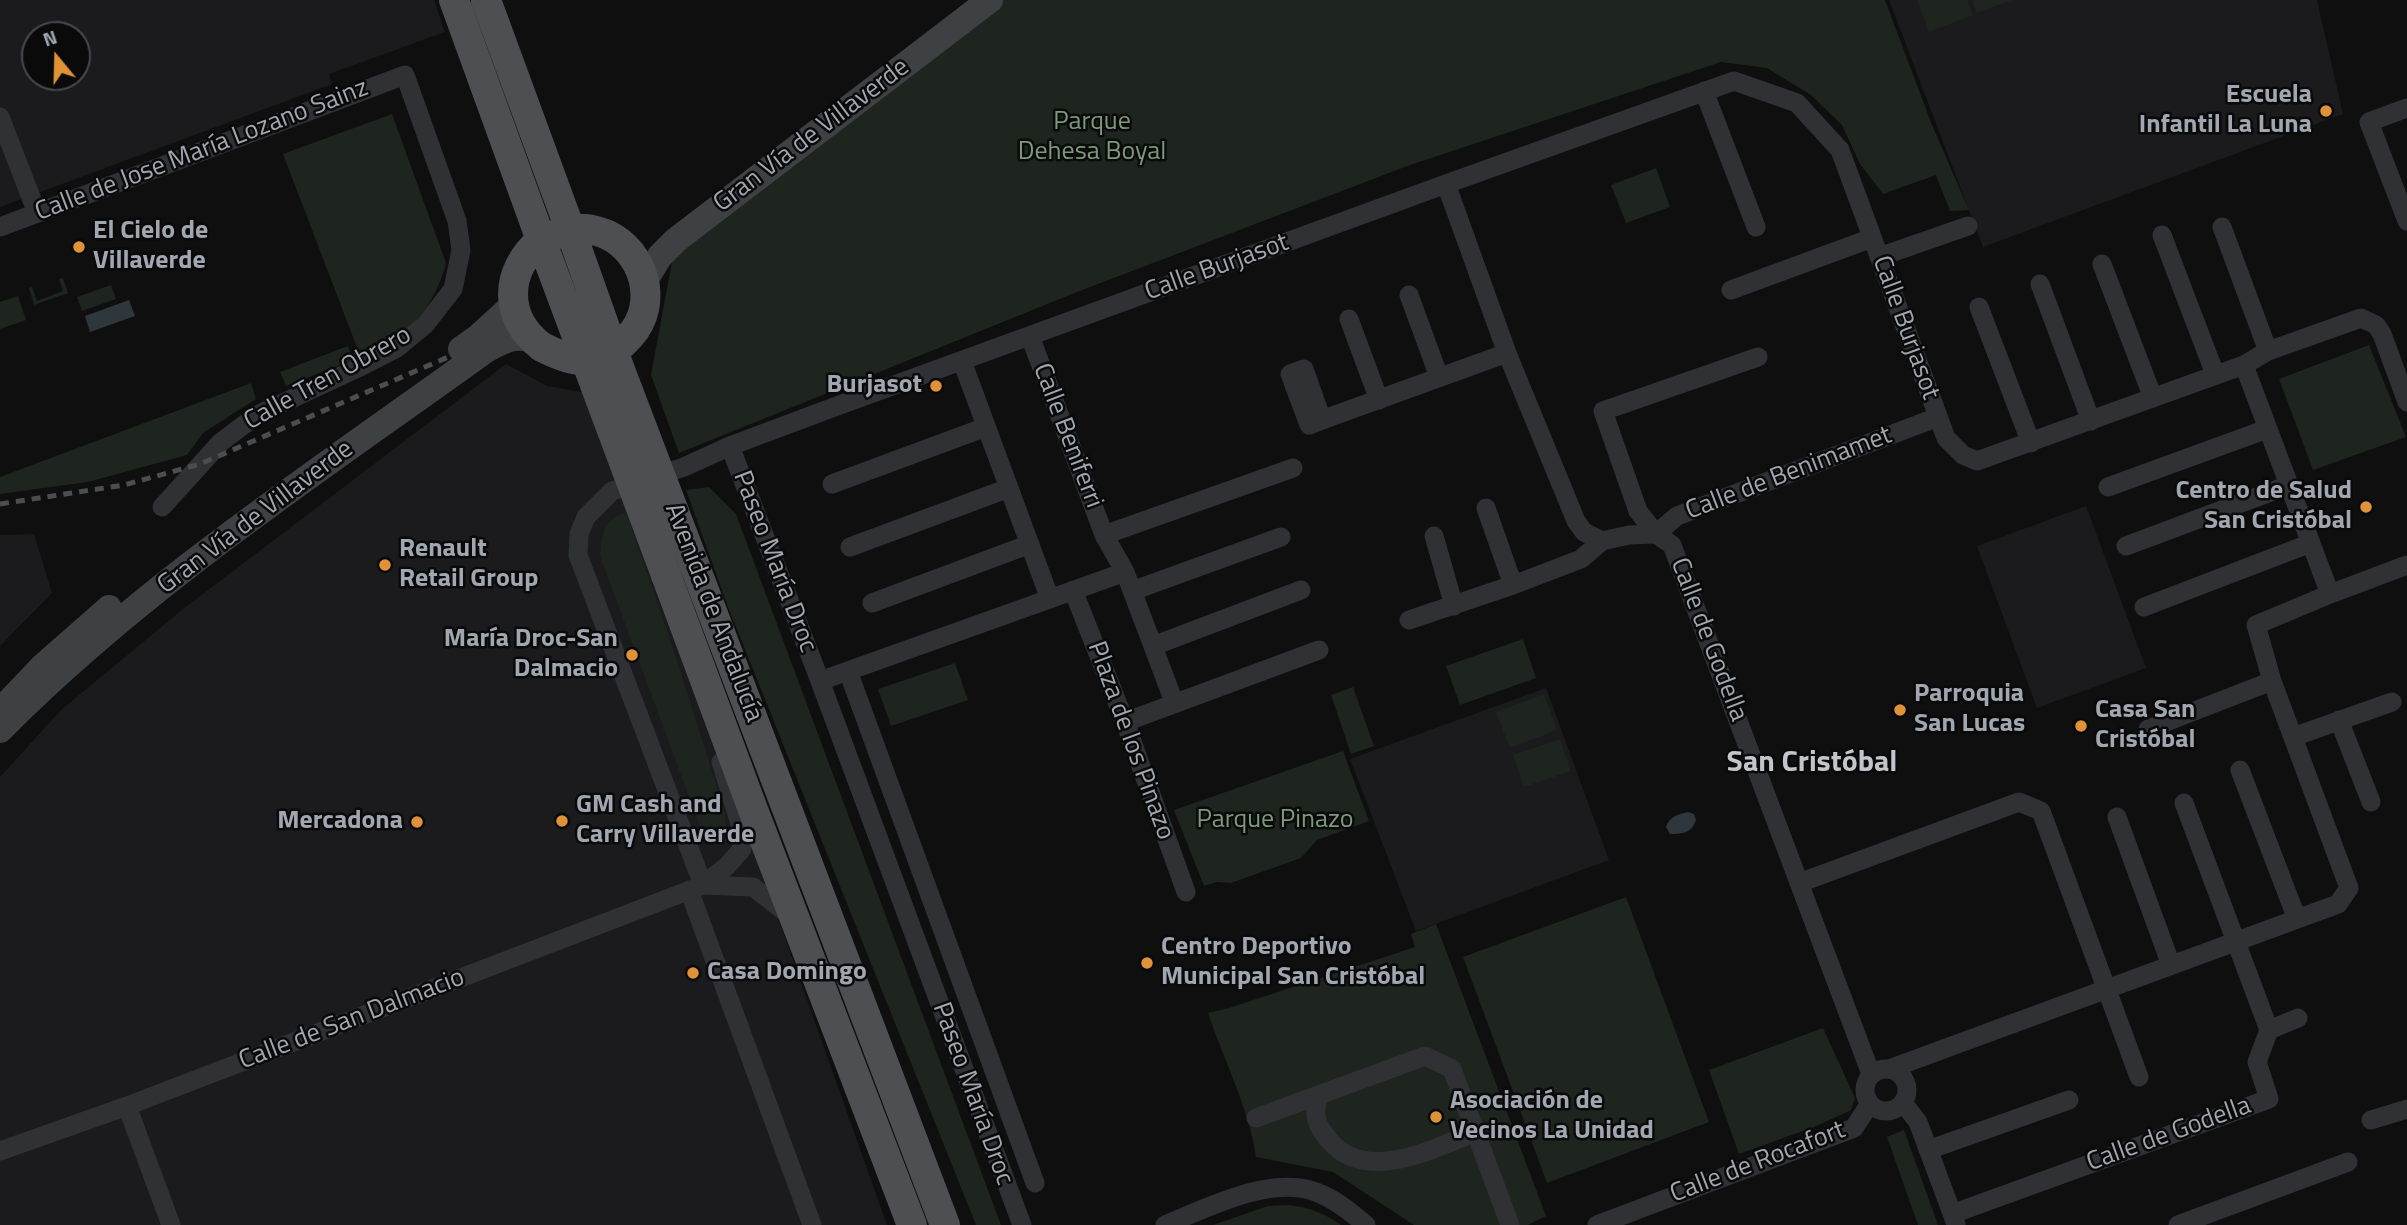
<!DOCTYPE html>
<html>
<head>
<meta charset="utf-8">
<style>
	body { margin:0 }
	#map { position:relative; width:2407px; height:1225px; overflow:hidden; background:#0f0f10; font-family:"Titillium Web",sans-serif }
	canvas { display:block }
	.north { position:absolute; left:21px; top:21px; width:70px; height:70px; box-sizing:border-box; background:#0a0a0b; border:2px solid #46494d; border-radius:50%; rotate:341deg; font-size:19px; font-weight:700; line-height:28px; text-align:center; color:#a1a7b0 }
	.north::after { content:''; display:block; margin:auto; width:24px; height:32px; background:#df9238; clip-path:polygon(50% 0,100% 100%,50% 72%,0 100%) }
</style>
</head>
<body>
<div id="map">
<canvas width="2407" height="1225"></canvas>
<div class="north">N</div>
</div>
<script>
const ctx = document.querySelector('canvas').getContext('2d');
ctx.lineJoin = 'round';
function fillPath(path, color) { ctx.fillStyle = color; ctx.fill(path, 'evenodd'); }
function trace(path, color, width, dash) { ctx.strokeStyle = color; ctx.lineWidth = width; ctx.lineCap = dash ? 'butt' : 'round'; ctx.setLineDash(dash || []); ctx.stroke(path); }
function drawText(font, color, halo, rows, align = 'center') {
  ctx.font = font + ' "Titillium Web",sans-serif'; ctx.lineWidth = 5; ctx.setLineDash([]); ctx.textBaseline = 'middle'; ctx.strokeStyle = halo; ctx.fillStyle = color; for (const [text, x, y, turn = 0] of rows) {
    ctx.save(); ctx.translate(x, y); ctx.rotate((+turn || 0) * Math.PI / 180); ctx.textAlign = isNaN(turn) ? turn : align; if (halo) ctx.strokeText(text, 0, 0); ctx.fillText(text, 0, 0); ctx.restore();
  }
}
fillPath(new Path2D(`
	M 0,0 L 434,0 L 445,32 L 329,74 L 332,84 L 0,207 ZM 35,35 L 77,35 L 77,77 L 35,77 Z
	M 1889,0 L 2317,0 L 2343,114 L 1983,247 Z
	M 506,364 L 547,386 L 592,394 L 887,1225 L 0,1225 L 0,777 L 61,710 L 183,609 Z
	M 2086,506 L 2146,668 L 2037,708 L 1977,546 Z
	M 34,534 L 52,593 L 0,646 L 0,535 Z
	M 1546,688 L 1609,860 L 1416,931 L 1350,759 Z`), '#1b1b1d');
fillPath(new Path2D(`
	M 995,0 L 1885,0 L 1932,125 L 1969,210 L 1950,211 L 1936,175 L 1883,194 L 1860,164 L 1842,125 L 1811,95 L 1767,68 L 1721,62 L 1410,165 L 1077,292 L 679,453 L 651,375 L 676,240 Z
	M 1917,0 L 1967,0 L 1973,15 L 1929,32 Z
	M 1972,0 L 2012,0 L 1977,13 Z
	M 392,114 L 446,263 C 440,289 422,321 399,336 C 387,345 373,351 361,358 L 283,154 Z
	M 1656,168 L 1670,207 L 1626,223 L 1611,185 Z
	M 63,278 L 68,293 L 34,305 L 29,288 L 32,287 L 37,301 L 63,291 L 59,279 Z
	M 111,285 L 116,299 L 82,311 L 77,297 Z
	M 18,296 L 26,320 L 0,329 L 0,302 Z
	M 2369,345 L 2406,437 L 2313,470 L 2279,379 Z
	M 348,346 L 353,360 L 286,386 L 280,372 Z
	M 251,383 L 256,399 L 203,433 L 187,455 L 88,482 L 0,494 L 0,477 Z
	M 709,487 L 736,514 L 1001,1225 L 976,1225 L 728,607 L 686,490 Z
	M 626,512 L 670,639 L 724,809 L 728,840 L 718,846 L 704,837 L 600,556 C 602,534 603,519 626,512 Z
	M 1523,639 L 1536,678 L 1460,705 L 1446,666 Z
	M 955,663 L 968,700 L 891,726 L 878,689 Z
	M 1353,687 L 1374,746 L 1351,754 L 1331,695 Z
	M 1544,694 L 1557,730 L 1510,748 L 1496,712 Z
	M 1560,739 L 1571,771 L 1524,787 L 1513,755 Z
	M 1343,751 L 1369,821 L 1317,840 L 1301,858 L 1231,883 L 1217,882 L 1204,886 L 1174,810 Z
	M 1626,897 L 1709,1122 L 1547,1183 L 1463,957 Z
	M 1436,924 L 1546,1216 L 1528,1225 L 1414,1225 L 1333,1172 L 1256,1157 C 1249,1108 1224,1061 1208,1013 L 1229,1008 L 1415,947 L 1411,934 Z
	M 1823,1028 L 1855,1098 L 1851,1110 L 1814,1127 L 1739,1154 L 1709,1070 Z
	M 1904,1130 L 1938,1225 L 1918,1225 L 1887,1137 Z
	M 1290,1205 C 1310,1208 1325,1213 1341,1225 L 1213,1225 L 1268,1206 Z`), '#1e241e');
fillPath(new Path2D(`
	M 129,300 L 135,316 L 90,332 L 85,316 Z
	M 1688,812 L 1694,814 L 1696,820 C 1692,833 1682,834 1670,834 L 1666,827 C 1670,816 1677,815 1688,812 Z`), '#2e373b');
trace(new Path2D(`
	M 1704,91 L 1756,227
	M 2407,108 L 2369,122 L 2407,221
	M 0,117 L 37,213
	M 1446,184 L 1507,353 L 1576,521 L 1584,532 L 1602,541
	M 0,227 L 405,75 L 457,221 L 461,250 L 453,289 L 425,325 L 397,348 L 360,367 L 257,415 L 221,442 L 162,507
	M 2222,227 L 2268,351
	M 2162,235 L 2215,374
	M 1879,257 L 1968,226
	M 2102,264 L 2153,398
	M 2040,284 L 2091,421
	M 1731,290 L 1872,238
	M 1409,295 L 1439,377
	M 1979,307 L 2031,443
	M 1349,319 L 1379,400
	M 1030,336 L 1104,535 L 1125,572 L 1174,702
	M 962,361 L 1050,599
	M 2244,365 L 2330,594
	M 1322,420 L 1304,369 L 1290,374 L 1309,425 L 1330,417 L 1507,353
	M 730,446 L 820,681 L 1022,1225
	M 832,484 L 986,427
	M 2108,487 L 2267,429
	M 1486,508 L 1513,585
	M 1656,534 L 1677,516 L 1938,417
	M 1656,534 L 1638,511 L 1603,411 L 1758,357
	M 1104,535 L 1293,468
	M 1434,536 L 1454,606
	M 2126,546 L 2289,485
	M 850,547 L 1009,488
	M 1073,590 L 1125,722 L 1186,892
	M 1132,591 L 1281,537
	M 872,603 L 1030,544
	M 2144,607 L 2311,543
	M 1409,620 L 1513,585 L 1581,559 L 1602,541 L 1629,535 L 1656,534 L 1672,545 L 1871,1074
	M 1153,646 L 1301,590
	M 848,671 L 1035,1183
	M 820,681 L 1125,572
	M 2339,720 L 2371,802
	M 1125,722 L 1319,650
	M 2148,729 L 2272,681
	M 2293,737 L 2392,702
	M 2240,770 L 2297,919
	M 2117,817 L 2171,965
	M 1799,883 L 2019,802 L 2041,811 L 2139,1077
	M 703,885 L 578,555 L 579,534 L 586,517 L 612,491 L 684,467 L 730,446 L 837,406 L 1446,184 L 1734,81 L 1797,103 L 1840,150 L 1946,438 L 1963,455 L 1977,461 L 2244,365 L 2268,351 L 2361,318 L 2376,325 L 2382,334 L 2407,402
	M 703,885 L 753,887 L 793,918
	M 689,890 L 812,1225
	M 2269,1030 L 2298,1018
	M 1892,1068 L 2338,904 L 2349,888 L 2272,681 L 2256,625 L 2330,594 L 2407,565
	M1865 1090a21 21 0 1 1 42 0a21 21 0 1 1-42 0Z
	M 1318,1096 C 1313,1115 1316,1125 1329,1140 C 1366,1185 1434,1148 1476,1132
	M 1904,1104 L 1918,1122 L 1956,1224
	M 127,1106 L 171,1225
	M 1256,1118 L 1425,1056 L 1452,1069 L 1510,1225
	M 2371,1120 L 2407,1109
	M 1928,1150 L 2069,1100
	M 0,1151 L 127,1106 L 703,885 L 727,866 L 742,849 L 741,827 L 721,762
	M 1952,1214 L 2269,1099 L 2257,1062 L 2269,1030 L 2184,803
	M 1165,1225 C 1207,1208 1270,1175 1316,1192 C 1335,1199 1351,1212 1366,1225
	M 1597,1225 L 1854,1128 L 1869,1105
	M 2178,1225 L 2348,1162`), '#303135', 19);
trace(new Path2D(`
	M 0,711 L 43,666 L 109,608`), '#3e4144', 26);
trace(new Path2D(`
	M 454,0 L 541,240 L 570,229 L 486,0
	M 542,347 C 564,358 583,366 607,354
	M 694,564 L 945,1225
	M 666,575 L 752,807 L 912,1225`), '#4d4f53', 30);
trace(new Path2D(`
	M 0,504 L 124,485 L 200,464 L 490,339`), '#4b4e51', 5, [9, 7]);
trace(new Path2D(`
	M 644,282 L 660,256 L 676,240 L 990,0
	M 461,349 L 478,337 L 513,305
	M 0,730 C 145,584 320,470 486,350 C 502,341 512,335 531,339`), '#3e4144', 26);
trace(new Path2D(`
	M 542,347 C 503,318 504,271 541,240 L 666,575
	M 614,351 C 624,343 633,335 639,323 C 658,285 633,237 592,230 C 585,228 577,229 570,229 L 619,367 L 694,564`), '#4d4f53', 30);
for (const [x, y, r, color] of [
	[2326,111,7,"#df9238"],
	[79,247,7,"#df9238"],
	[936,386,7,"#df9238"],
	[2366,507,7,"#df9238"],
	[385,565,7,"#df9238"],
	[632,655,7,"#df9238"],
	[1900,710,7,"#df9238"],
	[2081,726,7,"#df9238"],
	[562,821,7,"#df9238"],
	[417,822,7,"#df9238"],
	[1147,963,7,"#df9238"],
	[693,973,7,"#df9238"],
	[1436,1117,7,"#df9238"]
]) { const dot = new Path2D(); dot.arc(x, y, r, 0, 2 * Math.PI); ctx.fillStyle = color; ctx.fill(dot); trace(dot, '#0a0a0b', 2.5); }
drawText('bold 26px', '#a1a7b0', '#0a0a0b', [
	["Escuela",2312,96,"right"],
	["Infantil La Luna",2312,126,"right"],
	["El Cielo de",93,232],
	["Villaverde",93,262],
	["Burjasot",922,386,"right"],
	["Centro de Salud",2352,492,"right"],
	["San Cristóbal",2352,522,"right"],
	["Renault",399,550],
	["Retail Group",399,580],
	["María Droc-San",618,640,"right"],
	["Dalmacio",618,670,"right"],
	["Parroquia",1914,695],
	["San Lucas",1914,725],
	["Casa San",2095,711],
	["Cristóbal",2095,741],
	["GM Cash and",576,806],
	["Carry Villaverde",576,836],
	["Mercadona",403,822,"right"],
	["Centro Deportivo",1161,948],
	["Municipal San Cristóbal",1161,978],
	["Casa Domingo",707,973],
	["Asociación de",1450,1102],
	["Vecinos La Unidad",1450,1132]
], 'left');
drawText('26px', '#7c997a', '#0a0a0b', [
	["Parque",1092,123],
	["Dehesa Boyal",1092,153],
	["Parque Pinazo",1275,821]
]);
drawText('26px', '#a1a7b0', '#0a0a0b', [
	["Gran Vía de Villaverde",812,136,-37],
	["Calle de Jose María Lozano Sainz",202,151,-21],
	["Calle Burjasot",1217,268,-20],
	["Calle Burjasot",1905,328,70],
	["Calle Tren Obrero",328,379,-29],
	["Calle Beniferri",1067,436,69],
	["Calle de Benimamet",1789,474,-21],
	["Gran Vía de Villaverde",256,518,-37],
	["Paseo María Droc",774,562,69],
	["Avenida de Andalucía",713,613,69],
	["Calle de Godella",1708,640,69],
	["Plaza de los Pinazo",1130,741,70],
	["Calle de San Dalmacio",352,1020,-21],
	["Paseo María Droc",972,1094,70],
	["Calle de Godella",2169,1135,-20],
	["Calle de Rocafort",1758,1163,-21]
]);
drawText('bold 30px', '#c2c6cc', '#0a0a0b', [
	["San Cristóbal",1812,764]
]);
</script>
</body>
</html>
